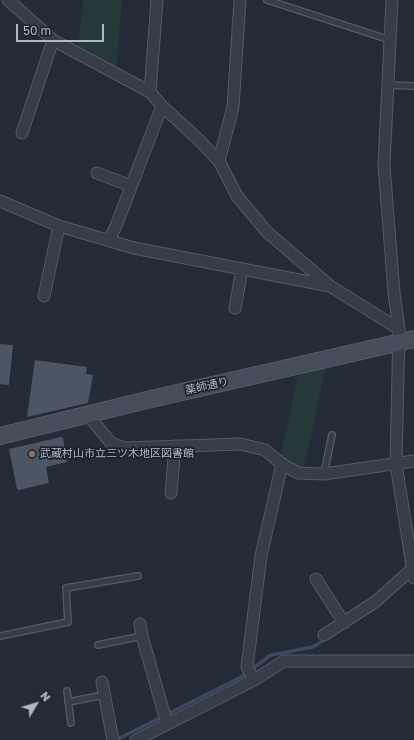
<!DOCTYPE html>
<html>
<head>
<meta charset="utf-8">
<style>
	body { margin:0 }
	#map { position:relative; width:414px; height:740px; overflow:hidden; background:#232b37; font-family:"Golos Text",sans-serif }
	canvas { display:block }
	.north { position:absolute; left:16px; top:684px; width:40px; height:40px; -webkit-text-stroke:3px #1c222c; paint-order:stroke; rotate:52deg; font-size:11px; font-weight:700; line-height:16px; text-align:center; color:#b1b8c4 }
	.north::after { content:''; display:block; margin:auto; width:14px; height:18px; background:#b1b8c4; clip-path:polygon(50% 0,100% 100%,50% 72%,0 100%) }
	.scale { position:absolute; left:16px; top:24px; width:88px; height:18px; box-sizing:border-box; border:2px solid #b1b8c4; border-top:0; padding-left:5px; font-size:12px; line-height:14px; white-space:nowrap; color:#b1b8c4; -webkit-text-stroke:3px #1c222c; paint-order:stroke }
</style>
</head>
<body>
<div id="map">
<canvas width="414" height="740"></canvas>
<div class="north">N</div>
<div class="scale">50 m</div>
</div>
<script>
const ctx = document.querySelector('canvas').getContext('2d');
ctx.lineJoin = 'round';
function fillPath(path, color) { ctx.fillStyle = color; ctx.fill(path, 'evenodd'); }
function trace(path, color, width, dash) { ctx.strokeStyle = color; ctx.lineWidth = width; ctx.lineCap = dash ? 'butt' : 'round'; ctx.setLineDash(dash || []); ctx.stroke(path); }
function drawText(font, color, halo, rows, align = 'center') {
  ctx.font = font + ' "Golos Text","Noto Sans JP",sans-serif'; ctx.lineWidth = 3.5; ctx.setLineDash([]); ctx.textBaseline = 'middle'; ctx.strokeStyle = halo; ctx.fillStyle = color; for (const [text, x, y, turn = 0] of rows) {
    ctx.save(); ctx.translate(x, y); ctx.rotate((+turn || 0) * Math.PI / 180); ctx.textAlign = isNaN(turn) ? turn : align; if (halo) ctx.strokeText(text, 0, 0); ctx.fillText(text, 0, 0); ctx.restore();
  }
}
fillPath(new Path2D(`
	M 84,0 L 122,0 L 116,70 L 77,50 Z
	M 326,367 L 304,468 L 285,462 L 280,459 L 298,375 Z`), '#263839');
trace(new Path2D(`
	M 116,740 L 241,677 L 271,655 L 313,647 L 326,639`), '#3a495f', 3.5);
fillPath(new Path2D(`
	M 0,344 L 13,345 L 9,385 L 0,384 Z
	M 35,360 L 87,367 L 86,374 L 93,375 L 88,403 L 27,417 Z
	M 61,437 L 63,438 L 67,462 L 46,467 L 49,483 L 19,490 L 17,489 L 9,449 Z`), '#4b5563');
const lane = new Path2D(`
	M 267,0 L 390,40
	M 388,85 L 414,86
	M 324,474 L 332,435
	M 0,636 L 68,622 L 66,588 L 138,576
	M 98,645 L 142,636
	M 67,691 L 71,723
	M 68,702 L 104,695`);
const street = new Path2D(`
	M 8,0 L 53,40 L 150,92 L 162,106 L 199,140 L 219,161 L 237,196 L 267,232 L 330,286 L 399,329
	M 392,0 L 384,165 L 394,293 L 399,329 L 396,464 L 414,578
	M 150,92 L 157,0
	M 22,133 L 53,40
	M 219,161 L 233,107 L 240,0
	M 97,173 L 131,186
	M 0,201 L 59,226 L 134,248 L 330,286
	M 109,240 L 116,226 L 162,106
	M 44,296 L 59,226
	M 235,308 L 242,269
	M 87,414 L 111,443 L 124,448 L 241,444 L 265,450 L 282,464 L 298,473 L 324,474 L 414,461
	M 171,493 L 175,446
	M 316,579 L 344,623
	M 140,624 L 142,636 L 167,724
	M 324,635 L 375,602 L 412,569
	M 254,680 L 247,667 L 261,556 L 282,464
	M 102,682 L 113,740
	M 136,740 L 254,680 L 284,661 L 414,661`);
const secondary = new Path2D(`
	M 0,436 L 147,400 L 414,339`);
trace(lane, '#545b65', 8);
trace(street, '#545b65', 13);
trace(secondary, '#545b65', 18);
trace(lane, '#363d48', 5.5);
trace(street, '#363d48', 11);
trace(secondary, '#454d5a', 16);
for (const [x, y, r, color] of [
	[32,454,4,"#8d6e63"]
]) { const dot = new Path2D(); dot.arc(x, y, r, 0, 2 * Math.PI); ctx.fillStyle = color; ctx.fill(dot); trace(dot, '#1c222c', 1.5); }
drawText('11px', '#b1b8c4', '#1c222c', [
	["薬師通り",207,386,-13]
]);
drawText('11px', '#b1b8c4', '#1c222c', [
	["武蔵村山市立三ツ木地区図書館",40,454]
], 'left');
</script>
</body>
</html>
